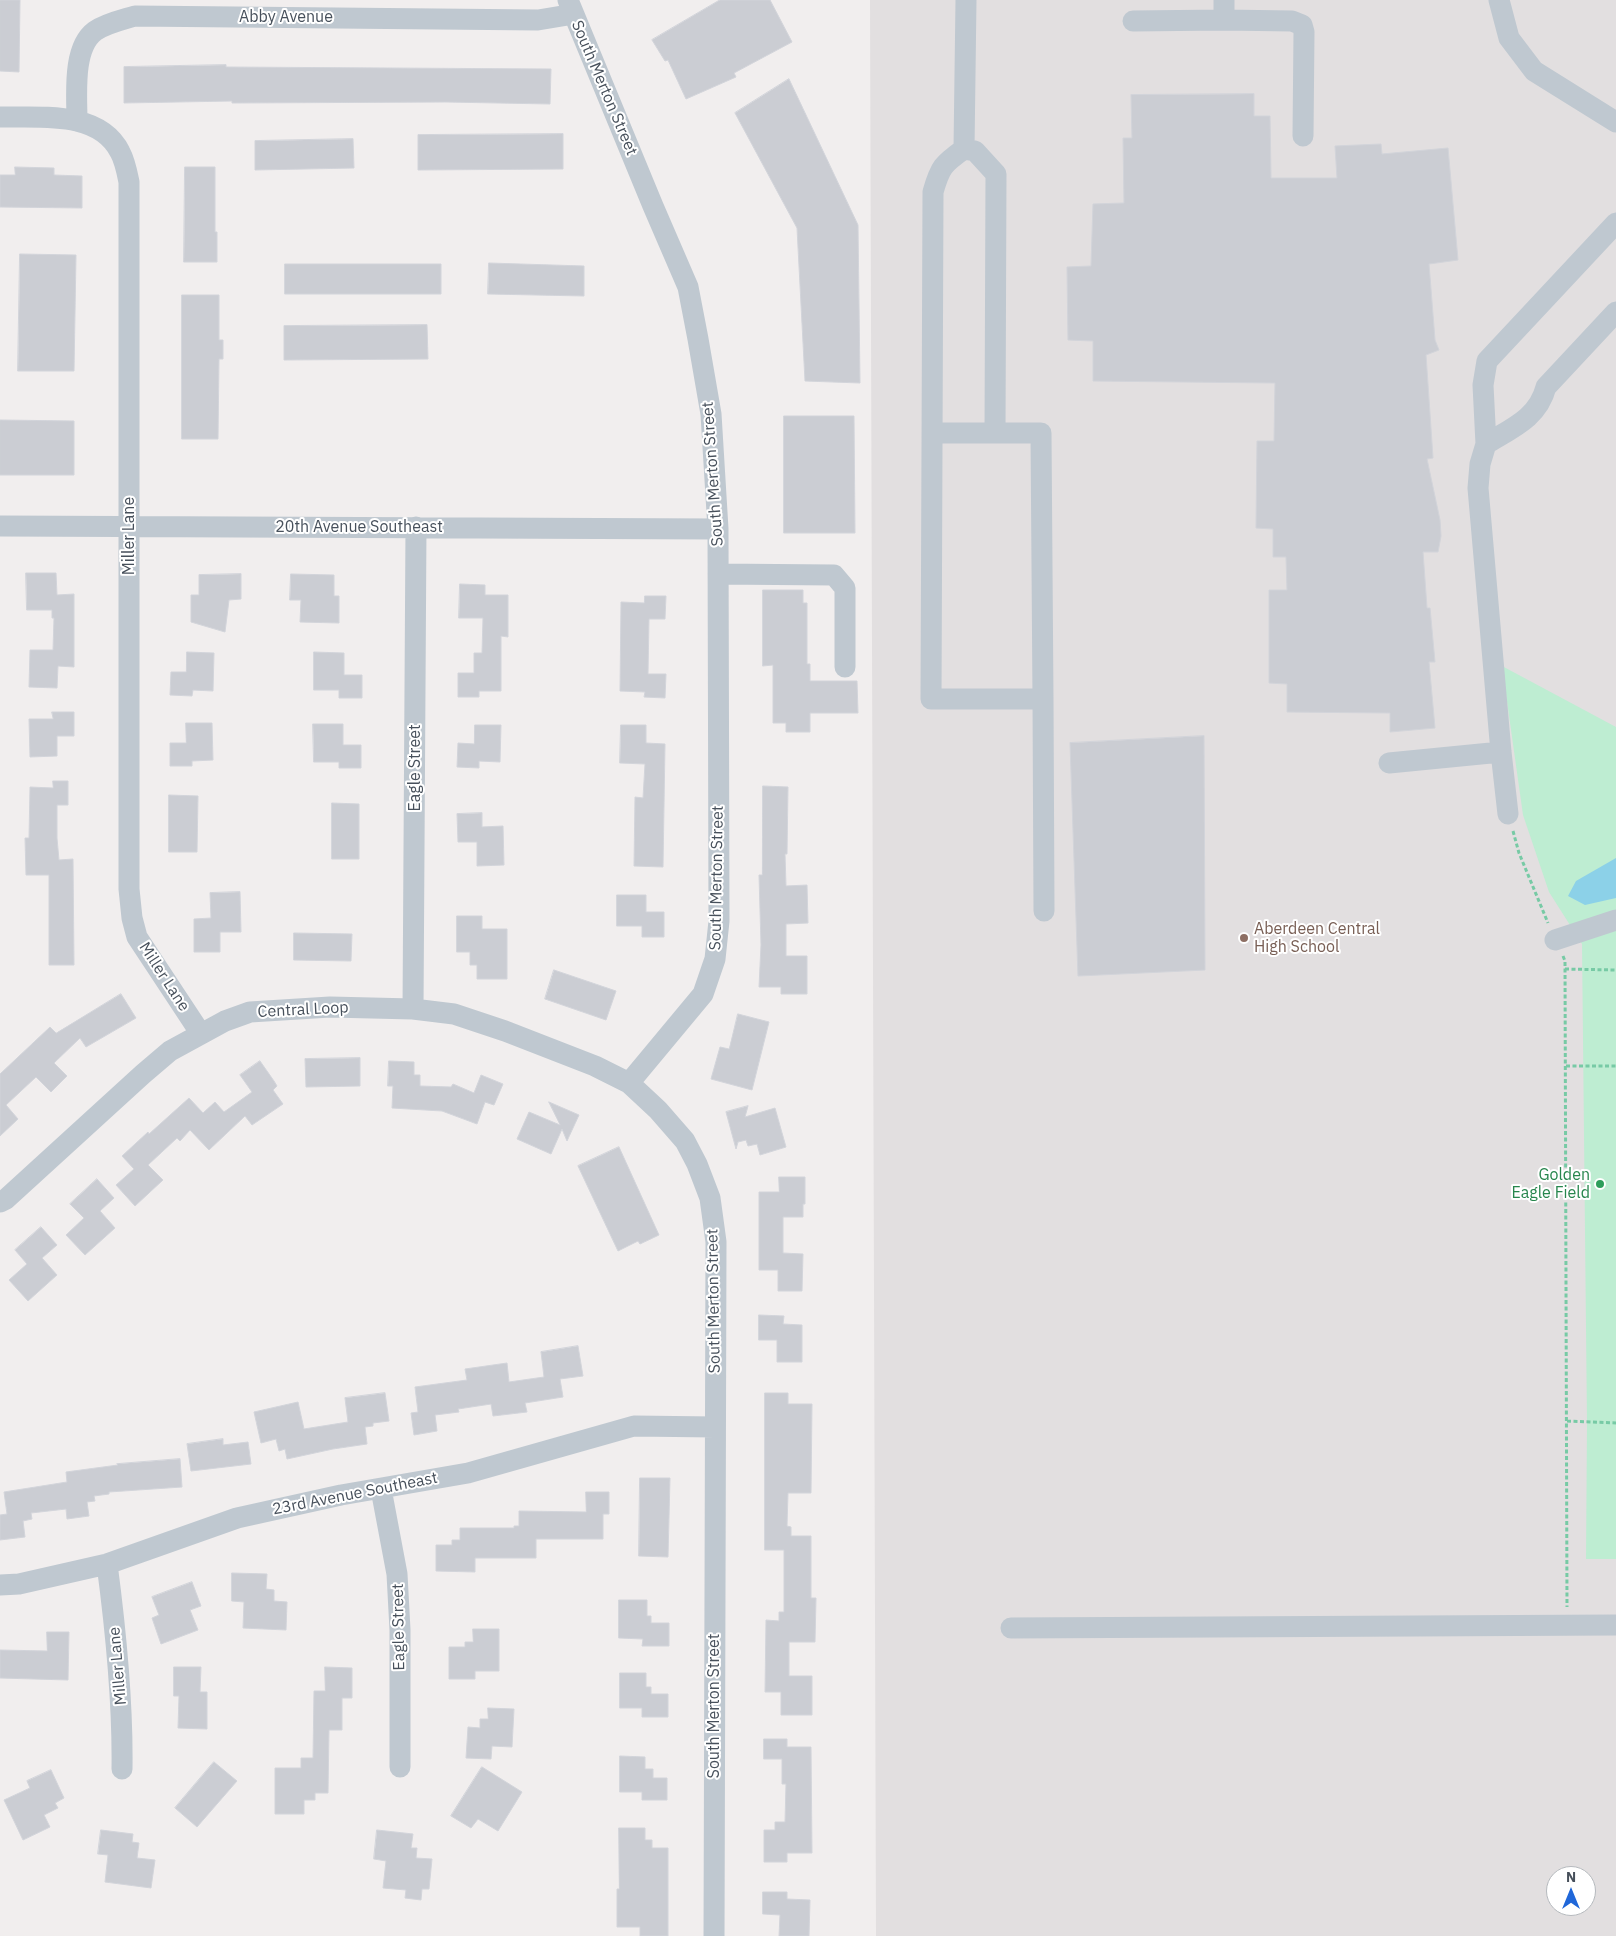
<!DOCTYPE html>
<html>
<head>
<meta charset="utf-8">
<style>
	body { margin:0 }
	#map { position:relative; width:1616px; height:1936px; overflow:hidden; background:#f1eeee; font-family:"IBM Plex Sans",sans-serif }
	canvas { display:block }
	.north { position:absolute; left:1546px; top:1866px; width:50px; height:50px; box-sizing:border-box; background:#fff; border:1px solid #b5b9bd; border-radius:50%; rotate:0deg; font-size:14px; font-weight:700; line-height:20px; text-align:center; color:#47505b }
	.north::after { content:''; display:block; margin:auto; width:18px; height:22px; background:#2067d9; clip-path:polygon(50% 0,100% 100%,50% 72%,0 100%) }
</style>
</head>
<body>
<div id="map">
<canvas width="1616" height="1936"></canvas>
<div class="north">N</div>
</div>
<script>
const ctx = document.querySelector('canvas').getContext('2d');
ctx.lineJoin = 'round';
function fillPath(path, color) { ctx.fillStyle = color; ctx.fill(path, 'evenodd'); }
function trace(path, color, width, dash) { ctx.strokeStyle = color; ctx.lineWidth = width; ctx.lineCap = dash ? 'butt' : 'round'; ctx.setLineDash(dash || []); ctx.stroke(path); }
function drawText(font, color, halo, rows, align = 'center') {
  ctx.font = font + ' "IBM Plex Sans",sans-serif'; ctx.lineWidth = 4; ctx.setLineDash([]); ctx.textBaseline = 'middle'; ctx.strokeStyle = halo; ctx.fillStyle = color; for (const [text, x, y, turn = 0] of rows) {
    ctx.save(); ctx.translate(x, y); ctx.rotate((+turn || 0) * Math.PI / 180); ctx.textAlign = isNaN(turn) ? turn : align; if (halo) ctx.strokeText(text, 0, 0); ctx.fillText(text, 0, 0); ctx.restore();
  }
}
fillPath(new Path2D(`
	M 870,0 L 1616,0 L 1616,1936 L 876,1936 ZM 1556,1876 L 1586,1876 L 1586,1906 L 1556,1906 Z`), '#e2dfe0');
fillPath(new Path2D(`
	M 1502,666 L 1616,727 L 1616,1559 L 1586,1559 L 1587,1423 L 1582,944 L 1549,892 L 1523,815 Z`), '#beedd2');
fillPath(new Path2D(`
	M 1616,858 L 1616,898 L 1585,905 L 1568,896 L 1576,881 Z`), '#8cd1e8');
const building = new Path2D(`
	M 0,0 L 20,0 L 19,72 L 0,71 Z
	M 720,0 L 770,0 L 792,42 L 734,73 L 736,77 L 686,99 L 668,60 L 665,61 L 652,40 Z
	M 226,65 L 226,67 L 551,69 L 550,104 L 446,102 L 232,103 L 232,101 L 124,103 L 124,67 Z
	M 789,79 L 858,225 L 860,383 L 805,381 L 797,228 L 735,113 Z
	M 1254,94 L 1254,116 L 1270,116 L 1271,178 L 1337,178 L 1335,146 L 1381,144 L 1382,154 L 1448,148 L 1458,260 L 1429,264 L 1435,340 L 1439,350 L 1426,355 L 1433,458 L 1427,459 L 1440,520 L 1441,536 L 1438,552 L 1423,552 L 1427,608 L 1430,608 L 1435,662 L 1429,662 L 1435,728 L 1390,732 L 1390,713 L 1287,712 L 1287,684 L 1269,683 L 1269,590 L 1287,590 L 1286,557 L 1273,557 L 1273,529 L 1256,528 L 1257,441 L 1274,441 L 1275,383 L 1093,381 L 1093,341 L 1068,340 L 1067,267 L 1091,266 L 1093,204 L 1124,203 L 1123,138 L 1132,138 L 1131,95 Z
	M 563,134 L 563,169 L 418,170 L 418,135 Z
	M 353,139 L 354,168 L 255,170 L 255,141 Z
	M 15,167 L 54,168 L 54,175 L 82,176 L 82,208 L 0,207 L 0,175 L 15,175 Z
	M 185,167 L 215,167 L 215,232 L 217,232 L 217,262 L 184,262 Z
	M 20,254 L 76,255 L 74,371 L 18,371 Z
	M 489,263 L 584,266 L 584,296 L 488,294 Z
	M 285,264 L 441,264 L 441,294 L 285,294 Z
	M 182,295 L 219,295 L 219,340 L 223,340 L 223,359 L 219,359 L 218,439 L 182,439 Z
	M 427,325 L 428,359 L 284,360 L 284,326 Z
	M 784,416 L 854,416 L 855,533 L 784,533 Z
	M 0,420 L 74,421 L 74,475 L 0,475 Z
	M 26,573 L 56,573 L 57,595 L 74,594 L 74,667 L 58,666 L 57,688 L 29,687 L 30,650 L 53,650 L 54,618 L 52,618 L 52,610 L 27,610 Z
	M 241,574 L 241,599 L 229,600 L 225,632 L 191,622 L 191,595 L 199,595 L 199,575 Z
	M 291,574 L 334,575 L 334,596 L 339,596 L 339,623 L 300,622 L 301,600 L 290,600 Z
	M 460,584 L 485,585 L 485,595 L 508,595 L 508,637 L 501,636 L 501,691 L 479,691 L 479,697 L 458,697 L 458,673 L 474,673 L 474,653 L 482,653 L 483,618 L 459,618 Z
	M 763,590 L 803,590 L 803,603 L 807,603 L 807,664 L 810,664 L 810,681 L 857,681 L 858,713 L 810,713 L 810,732 L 786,732 L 786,723 L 773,723 L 773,665 L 763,666 Z
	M 645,596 L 666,596 L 665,619 L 649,619 L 648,674 L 666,674 L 665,698 L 644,697 L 645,692 L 620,691 L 621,602 L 644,603 Z
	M 187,652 L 214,653 L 213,691 L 193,690 L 192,696 L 170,695 L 171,672 L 186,672 Z
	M 314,652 L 344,653 L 344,675 L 362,675 L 362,698 L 339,698 L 339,690 L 314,690 Z
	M 52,712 L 74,712 L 74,736 L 57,736 L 57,756 L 30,757 L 29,719 L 53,719 Z
	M 186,723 L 212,723 L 213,760 L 192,761 L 192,766 L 170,766 L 170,743 L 186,743 Z
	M 313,724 L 343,724 L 343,745 L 361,745 L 361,768 L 339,768 L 339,762 L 314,762 Z
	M 475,725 L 501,725 L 500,762 L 479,761 L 479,768 L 457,767 L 458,743 L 474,744 Z
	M 621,725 L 646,725 L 646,743 L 665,744 L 663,867 L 634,866 L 635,797 L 643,798 L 645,764 L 620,763 Z
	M 1204,736 L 1205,970 L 1078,976 L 1070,743 Z
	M 53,781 L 68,781 L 68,805 L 57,805 L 57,838 L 59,860 L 73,859 L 74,965 L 49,965 L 49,875 L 26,875 L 25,838 L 29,838 L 30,787 L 53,788 Z
	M 763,786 L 788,787 L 787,854 L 785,854 L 786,886 L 807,885 L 808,923 L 786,924 L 786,956 L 807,956 L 807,994 L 781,994 L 781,987 L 759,987 L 761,945 L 759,875 L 762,875 Z
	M 169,795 L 198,796 L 197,852 L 169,852 Z
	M 332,803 L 359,804 L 359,859 L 332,859 Z
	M 482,813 L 482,827 L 503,826 L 504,865 L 477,866 L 477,842 L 458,842 L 457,814 Z
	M 240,892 L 241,932 L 220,932 L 220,952 L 194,952 L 194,919 L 211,918 L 210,893 Z
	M 617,895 L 646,895 L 646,912 L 664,912 L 664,937 L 642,937 L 642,926 L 617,926 Z
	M 457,916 L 482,916 L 482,929 L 507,929 L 507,979 L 477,979 L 477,965 L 470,965 L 470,952 L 457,952 Z
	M 294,933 L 352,934 L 351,961 L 294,960 Z
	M 554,970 L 616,991 L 606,1020 L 545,999 Z
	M 121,994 L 136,1018 L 86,1047 L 80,1038 L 54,1063 L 67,1076 L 51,1092 L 36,1077 L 6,1105 L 18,1119 L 0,1136 L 0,1074 L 50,1027 L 56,1033 Z
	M 738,1014 L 769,1022 L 752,1090 L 711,1079 L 720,1047 L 729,1049 Z
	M 360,1058 L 360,1086 L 306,1087 L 305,1059 Z
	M 260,1061 L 274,1081 L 277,1086 L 273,1090 L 283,1104 L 252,1125 L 245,1116 L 209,1150 L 190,1130 L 180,1141 L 177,1138 L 148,1165 L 163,1180 L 135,1206 L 116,1185 L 134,1169 L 122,1156 L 148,1132 L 149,1134 L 189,1098 L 203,1113 L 215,1102 L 224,1112 L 252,1092 L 240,1075 Z
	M 389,1061 L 414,1062 L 414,1075 L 420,1075 L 420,1086 L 451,1087 L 453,1084 L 474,1093 L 481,1075 L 503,1084 L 494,1105 L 485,1102 L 477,1124 L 442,1111 L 392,1108 L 393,1086 L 388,1086 Z
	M 549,1102 L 579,1115 L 567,1141 L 562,1129 L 551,1154 L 517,1139 L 529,1112 L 560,1125 Z
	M 748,1106 L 745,1117 L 775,1108 L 786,1147 L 760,1155 L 757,1144 L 748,1146 L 746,1140 L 738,1142 L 736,1149 L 726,1112 Z
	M 619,1147 L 659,1235 L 640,1244 L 638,1241 L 618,1251 L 578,1166 Z
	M 779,1177 L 805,1177 L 805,1204 L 803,1204 L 803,1217 L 783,1217 L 783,1253 L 803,1254 L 802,1291 L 778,1291 L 778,1270 L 759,1270 L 759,1192 L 779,1192 Z
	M 97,1179 L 114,1198 L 100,1211 L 115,1228 L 85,1255 L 66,1235 L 84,1218 L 70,1204 Z
	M 41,1227 L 57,1245 L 42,1258 L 57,1275 L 28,1301 L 9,1280 L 27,1264 L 15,1250 Z
	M 759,1315 L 784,1316 L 783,1324 L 802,1325 L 802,1362 L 777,1362 L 777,1340 L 759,1340 Z
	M 578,1346 L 583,1376 L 560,1379 L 563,1397 L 525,1403 L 527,1412 L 493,1416 L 491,1404 L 458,1409 L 459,1412 L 435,1415 L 437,1431 L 414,1435 L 411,1413 L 418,1412 L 415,1387 L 467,1380 L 465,1369 L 507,1363 L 509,1382 L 544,1377 L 541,1352 Z
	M 385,1393 L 389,1421 L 373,1423 L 373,1426 L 365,1427 L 367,1444 L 333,1449 L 287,1459 L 285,1449 L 279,1451 L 276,1439 L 261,1443 L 254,1412 L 298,1402 L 304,1429 L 348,1422 L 345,1398 Z
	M 765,1393 L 788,1393 L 788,1404 L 812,1404 L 811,1493 L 788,1493 L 787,1526 L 791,1527 L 791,1536 L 811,1536 L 811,1598 L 816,1598 L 815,1642 L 789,1642 L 789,1676 L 812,1676 L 812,1715 L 781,1715 L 781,1692 L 765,1692 L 766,1620 L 779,1621 L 779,1612 L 784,1612 L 784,1550 L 765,1550 Z
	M 223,1439 L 223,1445 L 248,1442 L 251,1464 L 191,1471 L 187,1444 Z
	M 180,1459 L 182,1487 L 109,1492 L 109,1494 L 94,1496 L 95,1501 L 87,1502 L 89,1516 L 67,1519 L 66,1509 L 31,1513 L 32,1519 L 23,1521 L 25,1537 L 0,1540 L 0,1515 L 7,1514 L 4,1492 L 67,1482 L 66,1472 L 118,1465 L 117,1464 Z
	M 640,1478 L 670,1478 L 668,1557 L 639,1556 Z
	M 586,1492 L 609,1492 L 609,1514 L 603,1514 L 603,1539 L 536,1539 L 536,1558 L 475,1558 L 475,1572 L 436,1571 L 436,1545 L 452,1545 L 452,1540 L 460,1540 L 460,1528 L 514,1528 L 514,1526 L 519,1526 L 519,1511 L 586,1512 Z
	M 232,1573 L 267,1574 L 266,1589 L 274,1590 L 274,1601 L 287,1602 L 286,1630 L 243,1628 L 244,1602 L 232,1601 Z
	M 192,1582 L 201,1606 L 190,1610 L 198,1630 L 161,1644 L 152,1618 L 159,1615 L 152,1597 Z
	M 619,1600 L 647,1600 L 647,1616 L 651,1616 L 651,1623 L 669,1623 L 669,1646 L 642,1646 L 643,1639 L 619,1638 Z
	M 473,1629 L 499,1629 L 499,1671 L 475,1671 L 475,1679 L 449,1679 L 449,1647 L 465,1647 L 465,1642 L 473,1642 Z
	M 47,1632 L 69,1632 L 68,1680 L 0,1678 L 0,1650 L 47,1651 Z
	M 174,1667 L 201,1667 L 200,1692 L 207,1692 L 207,1729 L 178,1728 L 179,1696 L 174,1696 Z
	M 325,1667 L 352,1668 L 352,1698 L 342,1698 L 342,1730 L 329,1730 L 328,1793 L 315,1793 L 315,1800 L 304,1800 L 304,1814 L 275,1814 L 275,1768 L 301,1768 L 301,1758 L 313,1758 L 314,1691 L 325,1691 Z
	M 620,1673 L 646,1673 L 646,1687 L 651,1687 L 651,1694 L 668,1694 L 668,1717 L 642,1717 L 642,1708 L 620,1708 Z
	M 488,1708 L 514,1709 L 512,1747 L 492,1746 L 491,1759 L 466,1758 L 468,1727 L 480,1728 L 480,1719 L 488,1719 Z
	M 764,1739 L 787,1739 L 787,1747 L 811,1747 L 812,1853 L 787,1853 L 787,1862 L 764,1862 L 764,1830 L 775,1830 L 775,1822 L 785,1822 L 786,1784 L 782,1784 L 782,1759 L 764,1759 Z
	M 620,1756 L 645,1757 L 645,1769 L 653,1769 L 653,1778 L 667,1778 L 667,1800 L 642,1800 L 642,1792 L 620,1792 Z
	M 214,1762 L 237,1781 L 197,1827 L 175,1808 Z
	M 482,1767 L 522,1792 L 498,1831 L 478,1819 L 471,1828 L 451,1816 Z
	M 51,1770 L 64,1798 L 55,1803 L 58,1808 L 44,1815 L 50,1827 L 23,1840 L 4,1800 L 30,1788 L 27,1781 Z
	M 619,1828 L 645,1828 L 645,1840 L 652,1840 L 652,1848 L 668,1848 L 668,1936 L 640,1936 L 640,1927 L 617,1927 L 617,1889 L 619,1889 Z
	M 101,1830 L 133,1834 L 132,1842 L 139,1843 L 137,1858 L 155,1860 L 151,1888 L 105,1882 L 108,1855 L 98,1854 Z
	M 377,1830 L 413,1834 L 411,1848 L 417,1848 L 416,1858 L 432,1859 L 429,1889 L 422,1889 L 421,1900 L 405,1898 L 406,1890 L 383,1888 L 386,1861 L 374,1859 Z
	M 763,1892 L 787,1892 L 787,1899 L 810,1900 L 809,1936 L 779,1936 L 780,1915 L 763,1914 Z`);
fillPath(building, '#cbcdd3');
trace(building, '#d2d4da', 1);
trace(new Path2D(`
	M 1513,831 L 1519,853 L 1548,923
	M 1563,956 L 1565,961 L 1567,1607
	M 1565,969 L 1616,970
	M 1566,1066 L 1616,1066
	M 1567,1421 L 1616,1423`), '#77caa5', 3, [4, 2.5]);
trace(new Path2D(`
	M 568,0 L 653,206 L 688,287 L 698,339 L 711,414 L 718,529 L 719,921 L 715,959 L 703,994 L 629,1083 L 658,1110 L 685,1141 L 697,1164 L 710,1198 L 716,1242 L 714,1936
	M 1499,0 L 1509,38 L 1534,71 L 1616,122
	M 1224,20 L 1292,21 L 1302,25 L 1304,32 L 1303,136
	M 1133,21 L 1224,20 L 1224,0
	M 0,117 C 39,118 99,110 120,152 C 125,161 127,172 129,182 L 129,889 L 132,918 L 137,937 L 201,1034
	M 77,121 C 77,95 72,48 95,31 C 107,23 122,20 135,16 L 538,20 L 574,14
	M 964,149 L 966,0
	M 932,433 L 1041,433 L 1043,699 L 931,699 L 933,192 C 940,167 943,164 964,149 L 975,151 L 996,174 L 995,433
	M 1486,444 C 1512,428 1538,418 1546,387 L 1616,312
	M 0,526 L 718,529
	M 718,574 L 834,575 L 845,588 L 845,667
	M 1043,699 L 1044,911
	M 1389,763 L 1501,752
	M 1508,814 L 1501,752 L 1478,488 L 1480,464 L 1486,444 L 1483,385 L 1487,361 L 1616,223
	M 1555,940 L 1616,920
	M 413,1009 L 416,527
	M 0,1202 L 6,1199 L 143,1074 L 170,1051 L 225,1021 L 250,1012 L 330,1007 L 413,1009 L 454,1014 L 505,1031 L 595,1066 L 629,1083
	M 381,1489 L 397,1574 L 400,1630 L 400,1767
	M 107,1564 C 116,1632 123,1700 122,1769
	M 0,1585 L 19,1584 L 107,1564 L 237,1518 L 341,1495 L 468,1473 L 634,1426 L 715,1427
	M 1011,1628 L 1616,1625`), '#bfc8d0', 21);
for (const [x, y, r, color] of [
	[1244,938,5,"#8d6e63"],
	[1600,1184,5,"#2e9e5b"]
]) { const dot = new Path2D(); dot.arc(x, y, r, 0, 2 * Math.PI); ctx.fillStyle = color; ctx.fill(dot); trace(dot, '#fff', 2); }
drawText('16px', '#47505b', '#fff', [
	["Abby Avenue",286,17],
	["South Merton Street",604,88,67],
	["South Merton Street",713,474,-94],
	["20th Avenue Southeast",359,527],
	["Miller Lane",129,536,-90],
	["Eagle Street",415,768,-90],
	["South Merton Street",717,878,-89],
	["Miller Lane",164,977,57],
	["Central Loop",303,1010,-3],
	["South Merton Street",714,1301,-91],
	["23rd Avenue Southeast",355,1494,-11],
	["Eagle Street",399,1627,-91],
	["Miller Lane",118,1666,-95],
	["South Merton Street",714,1706,-90]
]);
drawText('16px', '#785e54', '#fff', [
	["Aberdeen Central",1254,929],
	["High School",1254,947]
], 'left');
drawText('16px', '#27864d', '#fff', [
	["Golden",1590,1175],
	["Eagle Field",1590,1193]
], 'right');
</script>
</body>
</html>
